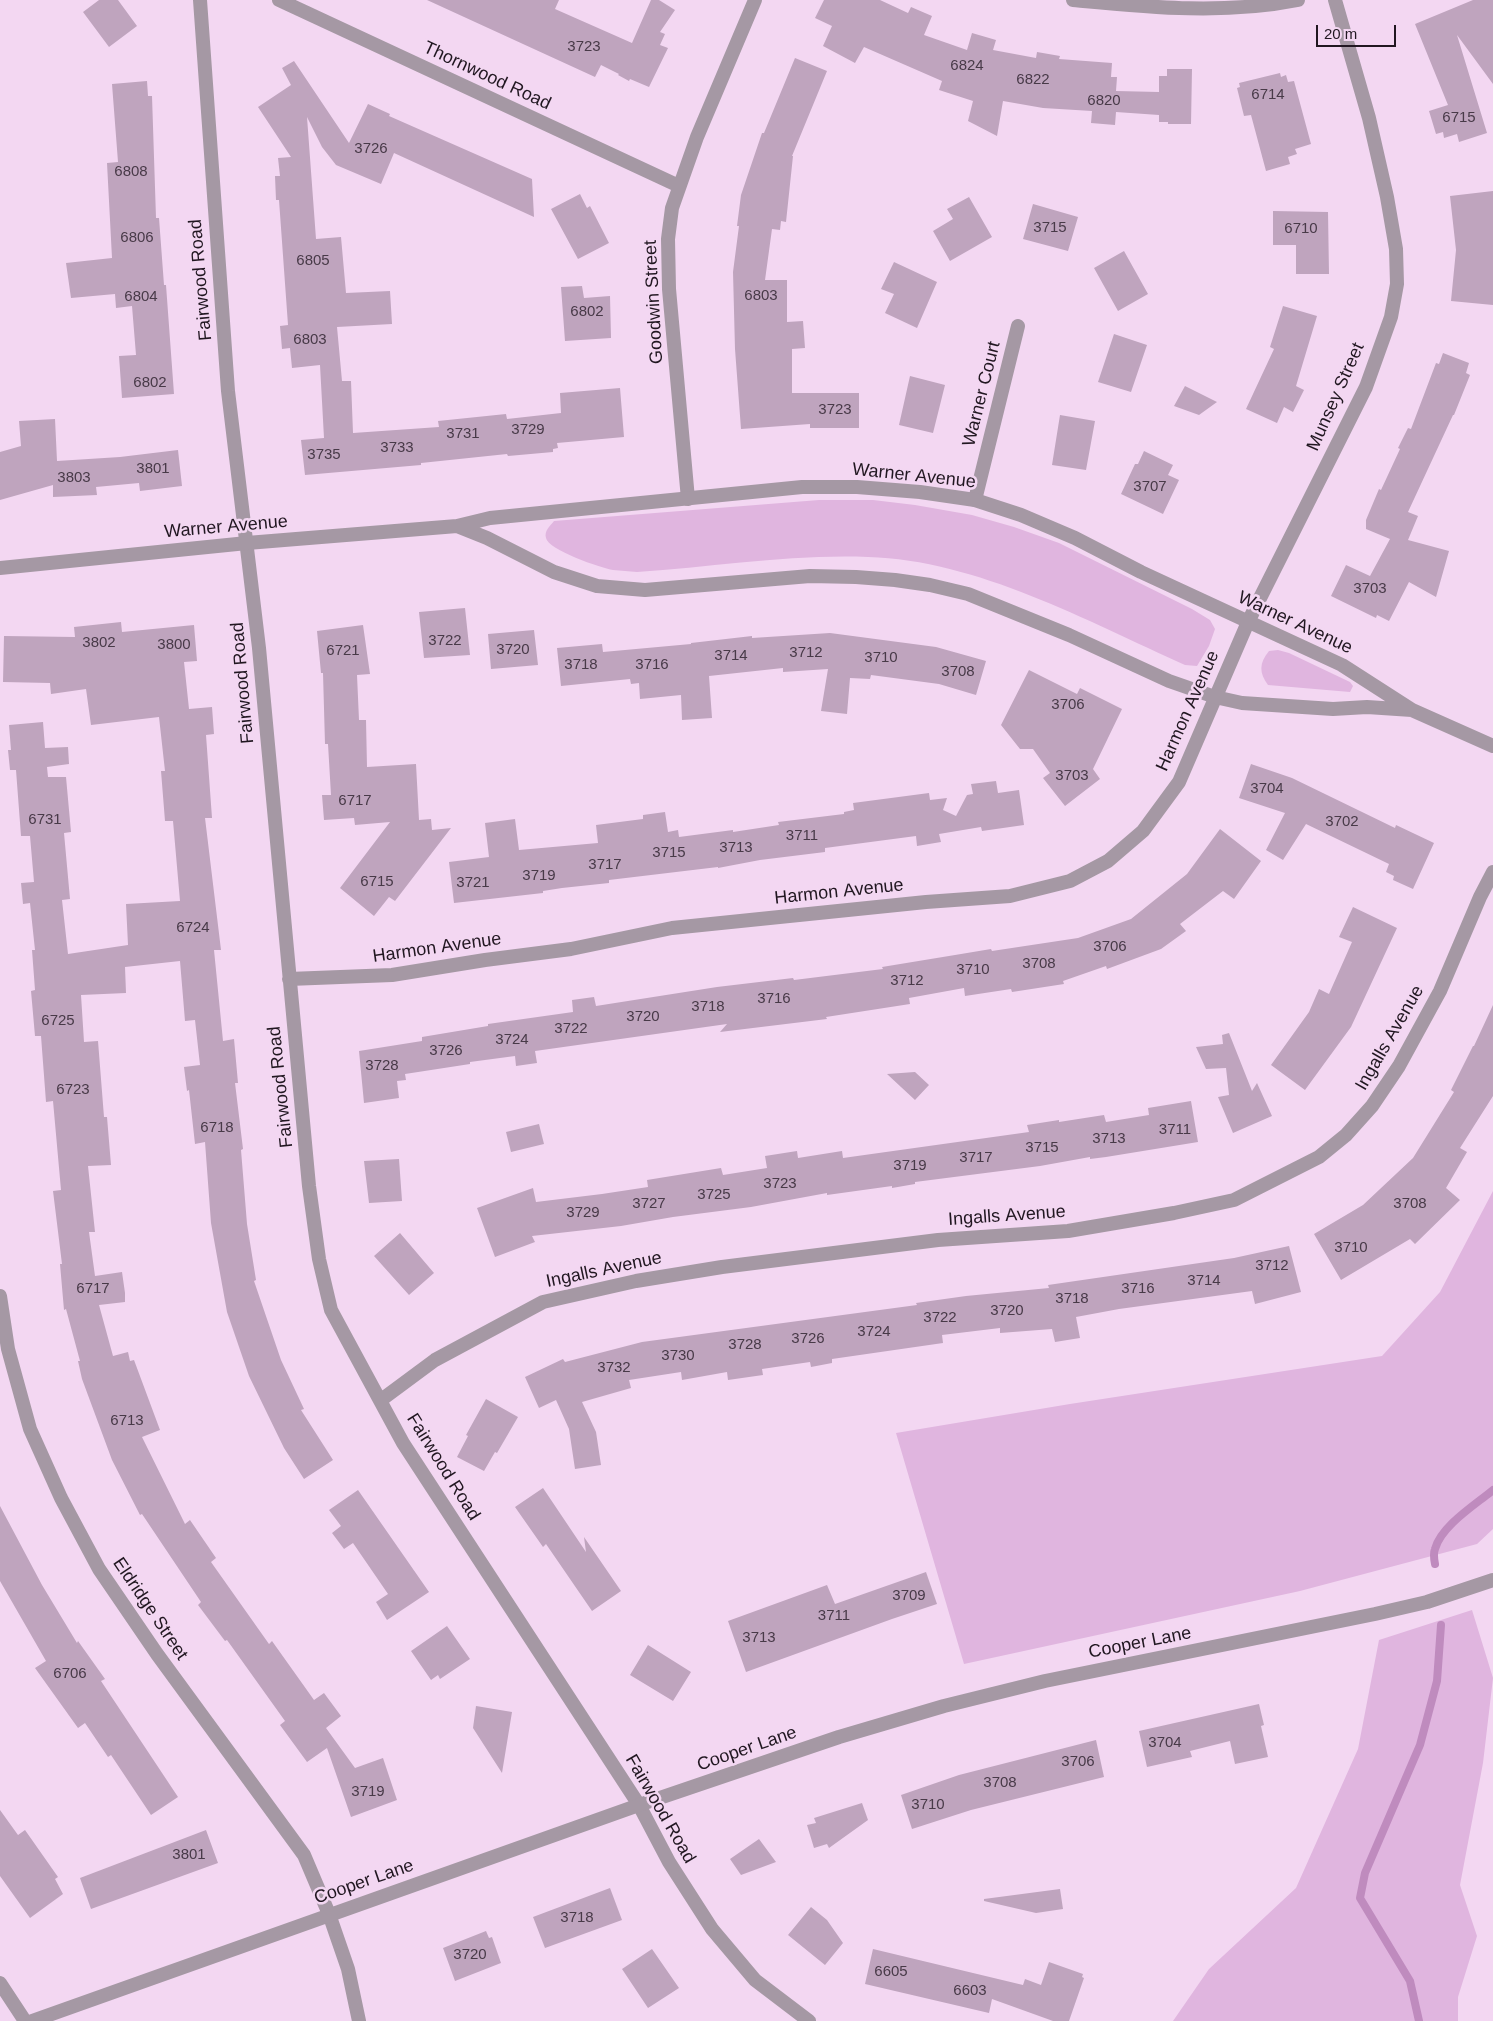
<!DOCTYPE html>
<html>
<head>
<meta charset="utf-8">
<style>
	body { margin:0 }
	#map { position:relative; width:1493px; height:2021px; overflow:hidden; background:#f3d7f2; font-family:Arial,sans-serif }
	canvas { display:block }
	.scale { position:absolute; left:1316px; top:25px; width:80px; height:22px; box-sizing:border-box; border:2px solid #211721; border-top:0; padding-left:6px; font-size:15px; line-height:18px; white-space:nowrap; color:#211721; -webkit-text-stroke:4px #f3d7f2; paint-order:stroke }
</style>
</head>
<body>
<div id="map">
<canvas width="1493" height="2021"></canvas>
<div class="scale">20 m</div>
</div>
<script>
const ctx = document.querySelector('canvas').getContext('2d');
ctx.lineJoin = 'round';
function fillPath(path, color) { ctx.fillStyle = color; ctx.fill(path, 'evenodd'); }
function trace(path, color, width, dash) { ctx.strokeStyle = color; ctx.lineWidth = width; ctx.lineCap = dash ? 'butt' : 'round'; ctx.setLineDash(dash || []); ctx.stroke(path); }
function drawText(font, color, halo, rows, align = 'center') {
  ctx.font = font + ' Arial,sans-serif'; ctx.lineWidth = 5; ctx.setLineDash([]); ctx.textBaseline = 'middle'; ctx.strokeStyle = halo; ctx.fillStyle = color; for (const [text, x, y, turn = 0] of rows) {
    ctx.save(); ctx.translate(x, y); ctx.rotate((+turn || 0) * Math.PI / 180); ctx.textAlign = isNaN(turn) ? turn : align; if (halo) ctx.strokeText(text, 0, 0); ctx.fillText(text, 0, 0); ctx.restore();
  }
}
fillPath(new Path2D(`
	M 819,500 L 873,500 L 915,505 L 972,515 L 1014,527 L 1059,543 L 1192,609 L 1210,620 L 1215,629 L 1209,646 L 1197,666 L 1185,665 C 1087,621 977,560 868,557 C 791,554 714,567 637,572 C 629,571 621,571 613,570 C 601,568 548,550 546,538 C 544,531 550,526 554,521 Z
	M 1278,650 L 1289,653 L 1350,682 L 1353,686 L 1350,692 L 1268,685 C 1259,673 1259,663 1269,651 Z
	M 1493,1191 L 1493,1529 L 1477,1544 L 1300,1591 L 964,1664 L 896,1433 L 1070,1404 L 1382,1356 L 1440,1292 Z
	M 1472,1610 L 1493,1678 L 1483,1763 L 1460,1885 L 1477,1936 L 1458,1997 L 1458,2021 L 1173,2021 L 1209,1969 L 1296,1888 L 1358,1749 L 1379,1640 Z`), '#e0b5df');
trace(new Path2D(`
	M 1435,1564 C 1434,1559 1433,1554 1435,1549 C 1441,1526 1475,1505 1493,1490
	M 1419,2021 L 1410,1981 L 1360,1898 L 1365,1873 L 1420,1745 L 1437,1681 L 1441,1625`), '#bf8bbe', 8);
fillPath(new Path2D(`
	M 99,0 L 118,0 L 137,26 L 109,47 L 83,12 Z
	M 427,0 L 559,0 L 555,9 L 632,43 L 651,0 L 659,0 L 675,10 L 660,32 L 665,34 L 660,45 L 668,48 L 649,87 L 630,79 L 629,81 L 618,75 L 619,74 L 601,65 L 595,77 Z
	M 824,0 L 880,0 L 908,13 L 911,7 L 932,16 L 924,35 L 967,50 L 972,33 L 996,40 L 993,50 L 1036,58 L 1037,52 L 1060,56 L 1059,59 L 1112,63 L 1111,77 L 1117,77 L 1116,91 L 1159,92 L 1159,76 L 1167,76 L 1167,69 L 1192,69 L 1191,124 L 1168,124 L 1168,122 L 1159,122 L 1159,115 L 1116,112 L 1115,125 L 1091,123 L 1092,111 L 1043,108 L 1003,101 L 997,136 L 968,121 L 973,101 L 939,90 L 942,81 L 864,47 L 855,63 L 823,46 L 832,26 L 815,18 Z
	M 1473,0 L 1493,0 L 1493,84 L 1457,35 L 1487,133 L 1459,142 L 1457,134 L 1444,138 L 1443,132 L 1436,134 L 1429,111 L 1448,105 L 1415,24 Z
	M 795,58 L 827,71 L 792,156 L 793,156 L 786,222 L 781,221 L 780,230 L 772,229 L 765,280 L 787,280 L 787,322 L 803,321 L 805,348 L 792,349 L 792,393 L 859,393 L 859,428 L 810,428 L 810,424 L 741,429 L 735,349 L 733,272 L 739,226 L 737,226 L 741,195 L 762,133 L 764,133 Z
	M 294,61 L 349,143 L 368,104 L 390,114 L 389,116 L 532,179 L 534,217 L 394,153 L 381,184 L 336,165 L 322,147 L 307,117 L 316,239 L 341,237 L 346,293 L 390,291 L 392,324 L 337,327 L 342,381 L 351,381 L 353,433 L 439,427 L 438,421 L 506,414 L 507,419 L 561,413 L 560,393 L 620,388 L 624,437 L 557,443 L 558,448 L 553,449 L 553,452 L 508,456 L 507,454 L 421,463 L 421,465 L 305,475 L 301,440 L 324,438 L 320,365 L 292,368 L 290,348 L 282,349 L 280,326 L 288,325 L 279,200 L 276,200 L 275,176 L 280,176 L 278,158 L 291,157 L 258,107 L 291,85 L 282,68 Z
	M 1280,73 L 1281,77 L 1286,75 L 1288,82 L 1294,81 L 1311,144 L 1295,149 L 1297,154 L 1288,157 L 1290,164 L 1266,171 L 1251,115 L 1244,116 L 1237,88 L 1240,87 L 1239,83 Z
	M 147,81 L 148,96 L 152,96 L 156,218 L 159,218 L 164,285 L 166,285 L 174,394 L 122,398 L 119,356 L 136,355 L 132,306 L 116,308 L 115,294 L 71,298 L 66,263 L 112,258 L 107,163 L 118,162 L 112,84 Z
	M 1493,191 L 1493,305 L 1451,301 L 1456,250 L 1450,196 Z
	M 580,194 L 587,208 L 590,206 L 609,243 L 578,259 L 551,209 Z
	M 969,197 L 992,237 L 950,261 L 933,231 L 953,219 L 947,209 Z
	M 1033,204 L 1078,217 L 1068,251 L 1023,239 Z
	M 1273,211 L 1328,212 L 1329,274 L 1296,274 L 1296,245 L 1273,245 Z
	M 1124,251 L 1148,294 L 1118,311 L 1094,268 Z
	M 894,262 L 937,282 L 917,328 L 885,313 L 894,294 L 881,289 Z
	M 582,286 L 584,298 L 610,296 L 611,338 L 565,341 L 561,287 Z
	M 1283,306 L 1317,316 L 1296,386 L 1304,390 L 1293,412 L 1284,407 L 1277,423 L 1246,409 L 1274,349 L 1270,347 Z
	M 1114,334 L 1147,345 L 1131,392 L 1098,382 Z
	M 1443,353 L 1469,363 L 1466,373 L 1470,375 L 1454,415 L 1453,415 L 1408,512 L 1418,516 L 1408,540 L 1449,551 L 1436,597 L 1409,582 L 1389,621 L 1377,615 L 1376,618 L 1331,596 L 1346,565 L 1370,576 L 1390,539 L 1366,529 L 1366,520 L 1379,489 L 1381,490 L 1400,449 L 1398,448 L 1408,428 L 1411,429 L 1436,363 L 1439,364 Z
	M 910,376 L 945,385 L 933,433 L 899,425 Z
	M 1185,386 L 1217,402 L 1199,415 L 1174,406 Z
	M 1060,415 L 1095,421 L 1086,470 L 1052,465 Z
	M 55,419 L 57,461 L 120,457 L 178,450 L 182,486 L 140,491 L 139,483 L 96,487 L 97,495 L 53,497 L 53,485 L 0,500 L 0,452 L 21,446 L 19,421 Z
	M 1144,451 L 1173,465 L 1168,475 L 1179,480 L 1163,514 L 1121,494 L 1135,464 L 1138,464 Z
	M 465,608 L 470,655 L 424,658 L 419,612 Z
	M 121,622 L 122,632 L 194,625 L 197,661 L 184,662 L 189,709 L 212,707 L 214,734 L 206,735 L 212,818 L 205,818 L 221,950 L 214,950 L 223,1041 L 234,1039 L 238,1083 L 235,1083 L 243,1149 L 241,1150 L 247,1224 L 256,1280 L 254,1281 L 281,1360 L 304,1409 L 301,1410 L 333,1460 L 304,1479 L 284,1448 L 249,1376 L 227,1312 L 211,1223 L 205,1142 L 195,1144 L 189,1090 L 187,1091 L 184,1067 L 200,1065 L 195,1020 L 185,1021 L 180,961 L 125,967 L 126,993 L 81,995 L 84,1042 L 98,1041 L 104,1117 L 107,1117 L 111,1165 L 88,1166 L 95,1232 L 89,1232 L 95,1276 L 122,1272 L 125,1293 L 125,1302 L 99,1305 L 113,1356 L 128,1352 L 130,1361 L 134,1360 L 160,1430 L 142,1437 L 185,1524 L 190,1520 L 216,1558 L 211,1562 L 269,1644 L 272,1641 L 314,1700 L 324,1693 L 341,1716 L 326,1728 L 355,1768 L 383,1758 L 397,1800 L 351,1817 L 327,1748 L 307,1762 L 280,1725 L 285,1721 L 227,1640 L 225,1641 L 198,1605 L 201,1602 L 142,1514 L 140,1515 L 112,1460 L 82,1379 L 78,1361 L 80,1361 L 66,1309 L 64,1310 L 60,1264 L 62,1264 L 53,1191 L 61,1190 L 53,1101 L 46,1102 L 41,1036 L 35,1036 L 31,991 L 35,990 L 32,950 L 35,950 L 30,903 L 23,904 L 21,883 L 34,882 L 30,836 L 21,836 L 16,770 L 10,770 L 8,750 L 11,750 L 9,725 L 43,722 L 45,748 L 68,747 L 69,764 L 47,767 L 48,777 L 66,777 L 71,832 L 64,833 L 70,899 L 62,900 L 68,954 L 128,945 L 126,904 L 180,901 L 173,821 L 165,821 L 161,771 L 165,771 L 159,717 L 91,725 L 86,689 L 51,694 L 50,683 L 3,682 L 4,636 L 75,637 L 74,627 Z
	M 363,625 L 370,674 L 357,675 L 359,720 L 366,720 L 367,767 L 416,764 L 419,820 L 431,819 L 432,830 L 451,828 L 395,901 L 389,897 L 374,916 L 340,888 L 390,822 L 355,825 L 354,818 L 324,820 L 322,795 L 331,795 L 328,744 L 325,744 L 323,673 L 321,673 L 317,631 Z
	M 534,630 L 538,665 L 491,669 L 488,634 Z
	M 830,633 L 936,647 L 986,661 L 976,695 L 939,684 L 871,675 L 870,679 L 850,678 L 847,714 L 821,711 L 828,669 L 783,672 L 783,668 L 709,676 L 712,718 L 682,720 L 681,695 L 640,699 L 639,683 L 631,684 L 630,679 L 561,686 L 557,648 L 602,644 L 603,652 L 691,644 L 691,643 L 752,636 L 752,638 Z
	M 1029,670 L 1077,694 L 1080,688 L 1122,709 L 1093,769 L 1100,779 L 1065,806 L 1043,778 L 1050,773 L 1033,749 L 1020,749 L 1001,725 Z
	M 1251,764 L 1292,778 L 1395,828 L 1396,825 L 1434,843 L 1413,889 L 1393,880 L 1394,876 L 1386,872 L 1389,864 L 1306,824 L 1283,860 L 1266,850 L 1285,813 L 1239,798 Z
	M 996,781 L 998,793 L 1019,790 L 1024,825 L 982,831 L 981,827 L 939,834 L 941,842 L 917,846 L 916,836 L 825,848 L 825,852 L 760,860 L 718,868 L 718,867 L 609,880 L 609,883 L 562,888 L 543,891 L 543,893 L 454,903 L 449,862 L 489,857 L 485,823 L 515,819 L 519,850 L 598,843 L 596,825 L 643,819 L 643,815 L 665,812 L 668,832 L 678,830 L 679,837 L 733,830 L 733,832 L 779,825 L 778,822 L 844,814 L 844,812 L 854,810 L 853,803 L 929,793 L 930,800 L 947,798 L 943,810 L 956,816 L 967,795 L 973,794 L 971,784 Z
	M 1220,829 L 1261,861 L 1234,899 L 1223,891 L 1180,924 L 1186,931 L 1161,949 L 1107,969 L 1106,966 L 1063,981 L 1064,984 L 1012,992 L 1011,989 L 965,996 L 964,988 L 909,998 L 910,1004 L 826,1017 L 827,1019 L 720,1032 L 727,1024 L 535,1051 L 537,1063 L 516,1066 L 515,1056 L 470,1062 L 470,1064 L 405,1074 L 406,1080 L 397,1081 L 399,1098 L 364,1103 L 359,1051 L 422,1041 L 422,1037 L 488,1026 L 488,1024 L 573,1012 L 572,1000 L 594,997 L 596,1006 L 717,987 L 793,978 L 794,980 L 883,969 L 882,967 L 955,955 L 991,949 L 992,951 L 1078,938 L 1131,919 L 1187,874 Z
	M 1353,907 L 1397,928 L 1351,1027 L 1305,1090 L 1271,1065 L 1309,1012 L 1319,989 L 1329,994 L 1352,942 L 1339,937 Z
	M 1493,1005 L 1493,1096 L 1460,1148 L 1467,1152 L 1446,1188 L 1460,1200 L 1415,1244 L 1410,1239 L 1341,1280 L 1314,1234 L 1363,1205 L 1413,1158 L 1454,1092 L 1451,1090 L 1473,1046 L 1474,1046 Z
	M 1229,1033 L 1252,1091 L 1257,1083 L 1272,1116 L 1233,1133 L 1218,1097 L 1229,1095 L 1226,1068 L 1206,1069 L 1196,1047 L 1223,1044 L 1222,1035 Z
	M 915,1072 L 929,1085 L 915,1100 L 887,1074 Z
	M 1191,1101 L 1198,1142 L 1106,1157 L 1090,1159 L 1090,1157 L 1040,1166 L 915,1182 L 915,1184 L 892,1188 L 892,1186 L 827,1195 L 827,1193 L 751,1207 L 673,1217 L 621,1226 L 532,1236 L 535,1242 L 495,1257 L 477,1208 L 533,1188 L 536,1202 L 602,1194 L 648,1187 L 647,1180 L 721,1168 L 723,1175 L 767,1168 L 765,1156 L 797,1151 L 798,1158 L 842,1151 L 843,1158 L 1029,1132 L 1027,1125 L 1059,1120 L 1059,1122 L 1104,1115 L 1106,1122 L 1149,1115 L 1148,1108 Z
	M 539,1124 L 544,1144 L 511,1152 L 506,1132 Z
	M 399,1159 L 402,1201 L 369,1203 L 364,1161 Z
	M 400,1233 L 434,1273 L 409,1295 L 374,1256 Z
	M 1289,1246 L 1301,1292 L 1255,1304 L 1252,1291 L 1119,1309 L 1076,1317 L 1080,1338 L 1055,1342 L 1052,1329 L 1000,1333 L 1000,1328 L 942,1335 L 943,1343 L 832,1359 L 832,1363 L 811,1367 L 810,1362 L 762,1369 L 763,1375 L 728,1380 L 727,1372 L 682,1380 L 681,1372 L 629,1380 L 631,1388 L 582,1402 L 596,1432 L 601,1465 L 575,1469 L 569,1429 L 556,1400 L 539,1408 L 525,1377 L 563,1359 L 565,1362 L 642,1342 L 917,1305 L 916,1303 L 966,1296 L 1049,1288 L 1048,1285 L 1234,1258 Z
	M 486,1399 L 518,1417 L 497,1453 L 495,1452 L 484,1471 L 457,1457 L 468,1436 L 466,1435 Z
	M 543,1488 L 586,1552 L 584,1537 L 621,1591 L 592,1611 L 546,1544 L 543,1547 L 515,1507 Z
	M 358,1490 L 429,1592 L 387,1620 L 376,1602 L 388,1594 L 353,1543 L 344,1549 L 332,1533 L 341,1526 L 329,1510 Z
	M 0,1506 L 42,1585 L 77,1643 L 78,1641 L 105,1679 L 101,1681 L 178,1797 L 151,1815 L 111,1755 L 108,1757 L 85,1723 L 78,1728 L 35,1668 L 46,1661 L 0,1581 Z
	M 926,1572 L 937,1604 L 892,1619 L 746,1672 L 728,1621 L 827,1585 L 835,1604 Z
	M 447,1626 L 470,1659 L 440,1679 L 438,1675 L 431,1680 L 411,1651 Z
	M 648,1645 L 691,1672 L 673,1701 L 630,1675 Z
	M 1259,1704 L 1264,1725 L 1261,1726 L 1268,1757 L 1235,1764 L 1230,1741 L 1190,1751 L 1192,1757 L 1147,1767 L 1139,1731 Z
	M 476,1706 L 512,1712 L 502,1773 L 473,1728 Z
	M 1096,1740 L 1104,1777 L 971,1810 L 912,1829 L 901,1795 L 959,1775 Z
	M 862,1803 L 868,1820 L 829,1848 L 827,1844 L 814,1848 L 807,1825 L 816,1823 L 814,1818 Z
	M 0,1810 L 18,1835 L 25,1830 L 58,1877 L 55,1879 L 63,1894 L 30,1918 L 0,1876 Z
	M 206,1830 L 218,1863 L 91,1909 L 80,1878 Z
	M 759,1839 L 776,1862 L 741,1875 L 730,1859 Z
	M 610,1888 L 622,1920 L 545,1948 L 533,1917 Z
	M 1060,1889 L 1063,1909 L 1036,1913 L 984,1901 L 984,1899 Z
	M 811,1907 L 827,1920 L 843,1943 L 825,1965 L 788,1935 Z
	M 486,1931 L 489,1938 L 492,1937 L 501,1963 L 455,1981 L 443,1948 Z
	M 652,1949 L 679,1988 L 648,2008 L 622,1969 Z
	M 873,1949 L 1023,1985 L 1025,1979 L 1041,1985 L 1049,1962 L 1083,1974 L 1082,1977 L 1084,1978 L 1069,2021 L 1053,2021 L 992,1999 L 989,2013 L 865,1984 Z`), '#bfa4be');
trace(new Path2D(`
	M 200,0 L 228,391 L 259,648 L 309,1186 L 319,1259 L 331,1310 L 403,1443 L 639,1805 L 669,1862 L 712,1929 L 755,1980 L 809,2021
	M 279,0 L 679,186
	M 1073,0 C 1147,7 1223,15 1298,0
	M 688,499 L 669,289 L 668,239 L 672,208 L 697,137 L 755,0
	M 975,500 L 1018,326
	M 289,979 L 392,975 L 485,960 L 571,949 L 672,928 L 926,902 L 1010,896 L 1070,881 L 1108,861 L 1143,831 L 1179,782 L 1248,622 L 1366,387 L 1391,317 L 1397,284 L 1396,249 L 1387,197 L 1369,118 L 1335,0
	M 0,1296 L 8,1349 L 30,1429 L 61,1498 L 99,1569 L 157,1654 L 304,1855 L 329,1914 L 348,1969 L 359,2021
	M 381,1400 L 435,1360 L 543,1302 L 636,1281 L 722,1267 L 938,1240 L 1068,1231 L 1174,1213 L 1234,1200 L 1319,1157 L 1346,1135 L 1372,1106 L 1399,1066 L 1440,991 L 1480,897 L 1493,872
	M 0,1983 L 25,2021`), '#a598a4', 14);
trace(new Path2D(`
	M 457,526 L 487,538 L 554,572 L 597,586 L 645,590 L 810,576 L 856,577 L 895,580 L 930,585 L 968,594 L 1069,635 L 1169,681 L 1215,697 L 1242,703 L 1333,709 L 1367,707 L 1412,710
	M 0,568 L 247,543 L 457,526 L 490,518 L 802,487 L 857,487 L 920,492 L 975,500 L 1021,515 L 1075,538 L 1141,572 L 1342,665 L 1412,710 L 1493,746
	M 32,2021 L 639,1805 L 839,1737 L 944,1706 L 1045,1681 L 1375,1614 L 1427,1602 L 1493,1580`), '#a598a4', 14);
drawText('15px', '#483a48', null, [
	["3723",584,47],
	["6824",967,66],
	["6822",1033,80],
	["6714",1268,95],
	["6820",1104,101],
	["6715",1459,118],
	["3726",371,149],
	["6808",131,172],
	["3715",1050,228],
	["6710",1301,229],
	["6806",137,238],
	["6805",313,261],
	["6803",761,296],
	["6804",141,297],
	["6802",587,312],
	["6803",310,340],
	["6802",150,383],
	["3723",835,410],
	["3729",528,430],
	["3731",463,434],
	["3733",397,448],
	["3735",324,455],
	["3801",153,469],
	["3803",74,478],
	["3707",1150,487],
	["3703",1370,589],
	["3722",445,641],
	["3802",99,643],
	["3800",174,645],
	["3720",513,650],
	["6721",343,651],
	["3712",806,653],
	["3714",731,656],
	["3710",881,658],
	["3718",581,665],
	["3716",652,665],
	["3708",958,672],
	["3706",1068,705],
	["3703",1072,776],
	["3704",1267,789],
	["6717",355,801],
	["6731",45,820],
	["3702",1342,822],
	["3711",802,836],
	["3713",736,848],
	["3715",669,853],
	["3717",605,865],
	["3719",539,876],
	["6715",377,882],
	["3721",473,883],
	["6724",193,928],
	["3706",1110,947],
	["3708",1039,964],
	["3710",973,970],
	["3712",907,981],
	["3716",774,999],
	["3718",708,1007],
	["3720",643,1017],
	["6725",58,1021],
	["3722",571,1029],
	["3724",512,1040],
	["3726",446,1051],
	["3728",382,1066],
	["6723",73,1090],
	["6718",217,1128],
	["3711",1175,1130],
	["3713",1109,1139],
	["3715",1042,1148],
	["3717",976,1158],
	["3719",910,1166],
	["3723",780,1184],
	["3725",714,1195],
	["3727",649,1204],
	["3708",1410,1204],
	["3729",583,1213],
	["3710",1351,1248],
	["3712",1272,1266],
	["3714",1204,1281],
	["6717",93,1289],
	["3716",1138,1289],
	["3718",1072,1299],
	["3720",1007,1311],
	["3722",940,1318],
	["3724",874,1332],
	["3726",808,1339],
	["3728",745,1345],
	["3730",678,1356],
	["3732",614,1368],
	["6713",127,1421],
	["3709",909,1596],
	["3711",834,1616],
	["3713",759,1638],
	["6706",70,1674],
	["3704",1165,1743],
	["3706",1078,1762],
	["3708",1000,1783],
	["3719",368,1792],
	["3710",928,1805],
	["3801",189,1855],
	["3718",577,1918],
	["3720",470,1955],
	["6605",891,1972],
	["6603",970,1991]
]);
drawText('18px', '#211721', '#f3d7f2', [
	["Thornwood Road",487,76,25],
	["Fairwood Road",201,280,-95],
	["Goodwin Street",654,302,-93],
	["Warner Court",982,394,-76],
	["Munsey Street",1336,397,-66],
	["Warner Avenue",914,476,6],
	["Warner Avenue",226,527,-5],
	["Warner Avenue",1295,623,25],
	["Fairwood Road",243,683,-95],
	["Harmon Avenue",1188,711,-66],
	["Harmon Avenue",839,892,-6],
	["Harmon Avenue",437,948,-8],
	["Ingalls Avenue",1390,1038,-60],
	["Fairwood Road",281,1087,-96],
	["Ingalls Avenue",1007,1216,-4],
	["Ingalls Avenue",604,1270,-12],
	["Fairwood Road",443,1467,58],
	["Eldridge Street",150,1609,56],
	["Cooper Lane",1140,1643,-11],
	["Cooper Lane",747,1749,-19],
	["Fairwood Road",660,1809,60],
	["Cooper Lane",364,1882,-19]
]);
</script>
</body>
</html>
